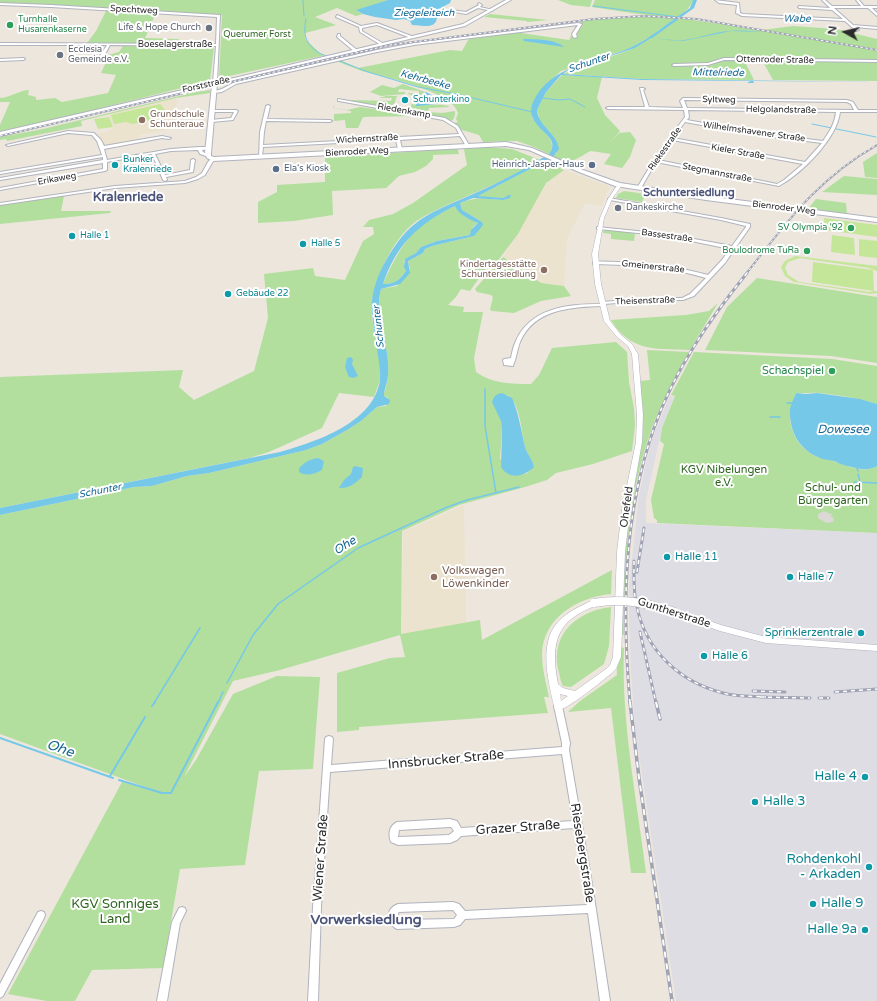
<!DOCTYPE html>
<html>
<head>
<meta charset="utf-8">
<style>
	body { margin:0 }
	#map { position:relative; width:877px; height:1001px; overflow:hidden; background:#ece6dd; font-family:"Varela Round",sans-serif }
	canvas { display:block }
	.north { position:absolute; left:825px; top:12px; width:40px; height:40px; -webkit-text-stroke:3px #fff; paint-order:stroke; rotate:278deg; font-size:11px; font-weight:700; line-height:16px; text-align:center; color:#2a2a2a }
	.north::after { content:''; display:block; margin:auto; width:14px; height:18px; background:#2a2a2a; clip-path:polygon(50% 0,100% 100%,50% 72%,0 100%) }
</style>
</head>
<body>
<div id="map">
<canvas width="877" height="1001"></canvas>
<div class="north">N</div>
</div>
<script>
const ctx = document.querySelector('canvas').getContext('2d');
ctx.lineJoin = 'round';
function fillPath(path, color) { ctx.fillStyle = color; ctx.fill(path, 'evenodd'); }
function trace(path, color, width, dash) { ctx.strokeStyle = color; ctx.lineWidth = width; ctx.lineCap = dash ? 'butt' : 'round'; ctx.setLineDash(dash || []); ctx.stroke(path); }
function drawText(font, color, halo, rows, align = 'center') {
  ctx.font = font + ' "Varela Round",sans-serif'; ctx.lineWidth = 4; ctx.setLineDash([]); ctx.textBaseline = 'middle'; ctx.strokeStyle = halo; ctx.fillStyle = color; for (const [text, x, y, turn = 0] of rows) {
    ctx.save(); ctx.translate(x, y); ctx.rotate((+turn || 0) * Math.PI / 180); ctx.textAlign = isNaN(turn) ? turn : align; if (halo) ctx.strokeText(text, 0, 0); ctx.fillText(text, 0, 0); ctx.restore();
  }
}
fillPath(new Path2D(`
	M 670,396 L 674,397 L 662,428 L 646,500 L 646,523 L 877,533 L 877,1001 L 676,1001 L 635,728 L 631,673 L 629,616 L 629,586 L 639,495 L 649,450 L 657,426 Z`), '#dfdde4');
fillPath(new Path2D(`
	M 176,98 L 177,102 L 172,129 L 139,135 L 140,139 L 103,146 L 99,133 L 109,131 L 114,127 L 108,114 Z
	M 564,170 L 610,187 L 601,206 L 585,203 L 567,239 L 564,286 L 541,283 L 503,257 L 546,183 Z
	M 464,505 L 466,623 L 401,635 L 403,532 Z`), '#ece3ce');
fillPath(new Path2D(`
	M 0,0 L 388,0 L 357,11 L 363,14 L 356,16 L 337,8 L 315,17 L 336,25 L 305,33 L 306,40 L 321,54 L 326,55 L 220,78 L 219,77 L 222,15 L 0,3 Z
	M 558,0 L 592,0 L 590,7 L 571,5 Z
	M 595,0 L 693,0 C 690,7 686,12 679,16 C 669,20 606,9 592,7 Z
	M 107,9 L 156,13 L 145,38 L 178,39 L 181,41 L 215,43 L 208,44 L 87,43 L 96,31 Z
	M 490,14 L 548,20 L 527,22 L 527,21 L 484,17 Z
	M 631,16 L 676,18 L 651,36 L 631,48 L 561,71 L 544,86 L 534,101 L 532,118 C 539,128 560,141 549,154 L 534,147 L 517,141 L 483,142 L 479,135 L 462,130 L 454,123 L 458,122 L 456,119 L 458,113 C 454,92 382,76 362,71 C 353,68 345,64 336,61 L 340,60 L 358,68 L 450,50 L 462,51 L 470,37 L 514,32 L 569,40 L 577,24 L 585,20 Z
	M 679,18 L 762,30 L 793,26 L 836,29 L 877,39 L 877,60 L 723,58 L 717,59 L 709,64 L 669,65 L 711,65 L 724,60 L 744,60 L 754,80 L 641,79 L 563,74 L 635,48 Z
	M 123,46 L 214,47 L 210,81 L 37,124 L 0,132 L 0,125 L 10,102 L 0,102 L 0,98 C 12,97 17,91 29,90 L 28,95 L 36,97 L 36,100 L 55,98 L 62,102 L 108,93 L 116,75 L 101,73 L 107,60 L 104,59 L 105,56 L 119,52 Z
	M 762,60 L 877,61 L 877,81 L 773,80 Z
	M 562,75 L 602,77 L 597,98 L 605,115 L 620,131 L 610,142 L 619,133 L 630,132 L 636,140 L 630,157 L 622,168 L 604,164 L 611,154 L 591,151 L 593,150 C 575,158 574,166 553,157 L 557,152 L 554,137 L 540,121 L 537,110 L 546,92 Z
	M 403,84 L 425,92 L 415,99 L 413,98 L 414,96 L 408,94 L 409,93 L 419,94 L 419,91 L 399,89 L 398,92 L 405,92 L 405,94 L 381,96 L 370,92 L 382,85 L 394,88 Z
	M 210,90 L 210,93 L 176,98 L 81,121 L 82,126 L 7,141 L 6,139 L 0,140 L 0,137 L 43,129 L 196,92 Z
	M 386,96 L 397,96 L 394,104 L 392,105 L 394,106 L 391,108 L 347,100 L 391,101 L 392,98 L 379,98 Z
	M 412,104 C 423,107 443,102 450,107 L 429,108 L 428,112 L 442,113 L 455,111 C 455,115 455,119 451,121 L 444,118 L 412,112 L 411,108 L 413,108 L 410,107 Z
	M 333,105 L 334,108 L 347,110 L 360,107 L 381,110 L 392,110 L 392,111 L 432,119 L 415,116 L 363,117 L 358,128 L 346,128 L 345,120 L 334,121 L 334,114 L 351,113 L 351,111 L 333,108 Z
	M 488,147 L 512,149 L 540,160 C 519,173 495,184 472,194 C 454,202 431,211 415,222 C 393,239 375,277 372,304 C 370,329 383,354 380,379 C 379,385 376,391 374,397 L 339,393 L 322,428 L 269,452 L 249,458 L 0,508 L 0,377 L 183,370 L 179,387 L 194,400 L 254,371 L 268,318 L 264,274 L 313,268 L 315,276 L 345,280 L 363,241 L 374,234 L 373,227 L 363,227 L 369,220 L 393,214 L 413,203 L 467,165 L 464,150 L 466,148 Z
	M 456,149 L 458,150 L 459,154 L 433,155 L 433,159 L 426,166 L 415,172 L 399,176 L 386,188 L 332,191 L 333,215 L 294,221 L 258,223 L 258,202 L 277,192 L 277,185 L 325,182 L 325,157 Z
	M 877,153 L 877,178 L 865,177 L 863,162 Z
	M 545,161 L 564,170 L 546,183 L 518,234 L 496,263 L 489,264 L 470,291 L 461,289 L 456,297 L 448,305 L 464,307 L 463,312 L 483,312 L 474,358 L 476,372 C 493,384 511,384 531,384 L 539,375 L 552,348 L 616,342 L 627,352 L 629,382 L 634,408 L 635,426 L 632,451 L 593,464 L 556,473 L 547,480 L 525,487 L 459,505 L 402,531 L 401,634 L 480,620 L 482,640 L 612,570 L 611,594 C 579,597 543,617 542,654 C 542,668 546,683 549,697 L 544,697 L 548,713 L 359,727 L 359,730 L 337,732 L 337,673 L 390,658 L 405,657 L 400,635 L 280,670 L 233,681 L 184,777 L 196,760 L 233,694 L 277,676 L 320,677 L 313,769 L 259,771 L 245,865 L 180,869 L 163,968 L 92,970 L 75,1001 L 47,1001 L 8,994 L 122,782 L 167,795 L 0,734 L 0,515 L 134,487 L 152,486 L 187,476 L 209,473 L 306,450 L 322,444 L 347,430 L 361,421 L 377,407 L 386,406 L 388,398 L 384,396 L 384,393 C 386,387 388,381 388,375 C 391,347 373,317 381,289 L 397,286 L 410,269 L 408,261 L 423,253 L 425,249 L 432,246 L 474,236 L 482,222 L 462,210 L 460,203 C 479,196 483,199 502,200 L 507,196 L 503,198 L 476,197 ZM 507,395 C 521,403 521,433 525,447 C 527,454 533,460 533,467 L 526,474 L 500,459 L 502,432 L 501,420 Z
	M 844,176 L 877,179 L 877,195 L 822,192 Z
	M 624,191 L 646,194 L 642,202 L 616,198 L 618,194 Z
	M 64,196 L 61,211 L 111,211 L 110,213 L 0,224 L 0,205 Z
	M 816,199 L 846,203 L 847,214 L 808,209 Z
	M 455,206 L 465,217 L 471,219 L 478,223 L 473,227 L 470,235 L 437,241 L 421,247 L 416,253 L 404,261 L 406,271 C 399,281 394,284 383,284 C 401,243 414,225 455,206 Z
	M 606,230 L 635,233 L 634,241 L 611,239 L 611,234 L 603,233 L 603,231 Z
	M 503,257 L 541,283 L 564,286 L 571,296 L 541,301 L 514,313 L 492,311 L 490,310 L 493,297 L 491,295 L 477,292 L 475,289 Z
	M 757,278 L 877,297 L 877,363 L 831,356 L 705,350 L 727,307 Z
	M 718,303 L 690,350 C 657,349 630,352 611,320 L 686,315 L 709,311 Z
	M 647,350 L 689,352 C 676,375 663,400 653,425 C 628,492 624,565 624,635 L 621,634 L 622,591 L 627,528 L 643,432 L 640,381 L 650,380 Z
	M 694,352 L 832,359 L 877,366 L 877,404 C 858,398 838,395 818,393 C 811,392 803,394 796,393 C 793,405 787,415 792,429 C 795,439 801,447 810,453 C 819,459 827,458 836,462 C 847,466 866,474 877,466 L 877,533 L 657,523 L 657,520 L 654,518 L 651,500 L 664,444 L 660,441 L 662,428 L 675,396 L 671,395 Z
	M 611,607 L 609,646 L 604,664 L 571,687 L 563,686 C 560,681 560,674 558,669 C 551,633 578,611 611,607 Z
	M 620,647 L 624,648 C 621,721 637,800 646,873 L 631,873 L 611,708 L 568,712 L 580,701 L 617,675 C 616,666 620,658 620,647 Z`), '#b2df9d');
fillPath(new Path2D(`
	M 160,104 L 166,111 L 169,111 L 173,115 L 133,124 L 126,122 L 114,124 L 111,115 Z
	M 109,117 L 113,127 L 98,129 L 94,119 Z
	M 824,218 L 877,225 L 877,237 L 825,230 Z
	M 832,235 L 854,238 L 855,255 L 831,252 Z
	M 859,239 L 877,241 L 877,258 L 859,256 Z
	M 795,256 L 877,266 L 877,271 L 869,268 L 800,258 L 788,262 L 785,268 L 788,275 L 799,282 L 870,292 L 874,291 L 812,282 L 813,262 L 873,270 L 874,291 L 877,291 L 877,293 L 871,294 L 794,282 L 785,276 L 781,267 L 785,261 Z`), '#c4e699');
fillPath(new Path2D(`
	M 824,511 L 833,515 L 830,516 L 834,518 L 833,522 L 826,523 L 818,518 L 818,514 Z`), '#dcd9d4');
fillPath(new Path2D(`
	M 388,0 L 451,0 L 450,3 L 437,10 C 439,30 428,26 412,25 L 410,21 L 404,19 L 396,20 L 375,17 L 363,14 L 356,10 Z
	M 693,0 L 697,0 L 694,8 L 652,38 C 662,39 674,42 684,40 C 699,38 714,32 730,31 C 740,30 751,31 762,32 L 763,31 L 762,32 L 731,31 L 683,41 L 651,38 L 635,48 L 568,70 L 563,74 L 642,79 L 877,82 L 753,81 L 754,83 L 748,83 L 748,82 L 751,81 L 642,80 L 561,75 L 546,92 L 537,110 C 538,126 557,133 559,149 L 553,157 L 478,196 L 503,198 L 509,195 L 511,195 L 510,198 L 503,200 L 473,198 L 460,203 L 462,210 L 482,222 L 483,225 L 474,236 L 432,246 L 425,249 L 423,253 L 408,261 L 410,273 L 400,284 L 381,289 C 373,317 391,347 388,375 C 388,381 385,387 384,393 L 384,396 L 390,400 L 389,404 L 377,407 L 361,421 L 347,430 L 322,444 L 306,450 L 209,473 L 187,476 L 152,486 L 134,487 L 0,515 L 0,508 L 280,452 C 315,442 374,423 380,380 C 381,367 377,354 376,341 C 374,330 372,318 372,308 C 371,287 383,263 395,246 C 415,216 440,209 471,195 C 498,183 525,169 549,154 C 565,134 522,129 533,102 C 551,63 598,63 632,47 C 651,38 667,23 686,11 L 690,8 ZM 455,206 C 459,215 469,219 478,223 L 471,230 L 470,235 L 437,241 L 421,247 L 416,253 L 405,259 L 404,267 L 406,271 C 399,281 394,284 383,284 C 395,246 419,223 455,206 Z
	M 523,39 C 535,39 555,39 564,47 L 524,41 Z
	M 426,92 L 446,103 L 416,106 L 417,98 Z
	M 351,357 L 353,360 L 352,364 L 358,376 L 353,378 L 349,377 L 345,367 L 347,358 Z
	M 502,393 L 512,398 C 519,414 521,430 525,447 C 527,454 533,460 534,467 C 524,477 509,480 501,467 L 502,432 L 501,421 L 492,402 C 494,396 496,394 502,393 Z
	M 796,393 L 806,394 L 817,393 L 860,399 L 877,404 L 877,466 C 867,473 852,467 840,464 C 834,459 827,461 820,458 C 799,450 789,431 790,410 C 791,403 794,399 796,393 Z
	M 318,458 L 324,461 L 322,470 C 314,474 307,477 299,472 L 299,468 C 305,462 310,459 318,458 Z
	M 355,466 L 363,468 L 362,477 C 356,483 348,489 339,488 L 344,480 L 351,474 L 353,467 Z`), '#76c8e8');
trace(new Path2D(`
	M 303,0 L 304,16
	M 593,6 L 678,17
	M 306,19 C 302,38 308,49 326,56
	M 337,60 L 368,72 L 418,87 L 456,94 L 532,112
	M 542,98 L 559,100 L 570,99 L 585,107
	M 812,124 L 876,137`), '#76c8e8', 1);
trace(new Path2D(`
	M 485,389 L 485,426 L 496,493
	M 787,403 L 793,403
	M 770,417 L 780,417
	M 857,468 L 858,471
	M 858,474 L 860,482
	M 854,482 L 877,483
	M 227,683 L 253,635 L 278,604 L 358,548 L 445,508 L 467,500 L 519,487
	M 154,703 L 200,628
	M 218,703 L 223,692`), '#76c8e8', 1.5);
trace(new Path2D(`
	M 152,706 L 155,702
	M 0,738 L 113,778
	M 110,776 L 145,717
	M 119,780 L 162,793 L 171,793 L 218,702`), '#76c8e8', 2);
const minor = new Path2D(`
	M 715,0 L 739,3 L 740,13 L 743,14 L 843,19 L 832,10 L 799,8 L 798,7 L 799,6 L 830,8 L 822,0 L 825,0 L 832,6 L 861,6 L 856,0 L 859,0 L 864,6 L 877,6 L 877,8 L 872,8 L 877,13 L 877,16 L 868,8 L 834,8 L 853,25 L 877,27 L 877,29 L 856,27 L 859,30 L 856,31 L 845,21 L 742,16 L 736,13 L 737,5 L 719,3 Z
	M 0,3 L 51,5 L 220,15 L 217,82 L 215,83 L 213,82 L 216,46 L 110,45 L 104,56 L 102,57 L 100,56 L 107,45 L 0,45 L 0,43 L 216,44 L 217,17 L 51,7 L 0,5 Z
	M 479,3 L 482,5 L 480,7 L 493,10 L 492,11 L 478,8 L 466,14 L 450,11 L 451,10 L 466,12 L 479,5 L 478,4 Z
	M 337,15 L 361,26 L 377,23 L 414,37 L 411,38 L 377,25 L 362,28 L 362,31 L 384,44 L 381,45 L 360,32 L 359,27 L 336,17 Z
	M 578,23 L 582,24 L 576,34 L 577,37 L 575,38 L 573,37 L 572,34 L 578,25 L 414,45 L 377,52 L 236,84 L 222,92 L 214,93 L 212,92 L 222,89 L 235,82 L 377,50 L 414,43 Z
	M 338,34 L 340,34 L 340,36 L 357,50 L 357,52 L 355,52 L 337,37 Z
	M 24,58 L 25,59 L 23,60 L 0,61 L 0,59 Z
	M 724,58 L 877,60 L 877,62 L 724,60 L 708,65 L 674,66 L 672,65 L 674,64 L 708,63 Z
	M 640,88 L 643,88 L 645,89 L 643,90 L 649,107 L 683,108 L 680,101 L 683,98 L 847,100 L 853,102 L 858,110 L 877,110 L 877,112 L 840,112 C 837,139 802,173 779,186 L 656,162 L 641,188 L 639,189 L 637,188 L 658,153 L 685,117 L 684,110 L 608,109 L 606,108 L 608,107 L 645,107 ZM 684,100 L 847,102 L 851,104 L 854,110 L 687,108 ZM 688,110 L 836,112 C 835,123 830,131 823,141 L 757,133 L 687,120 L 689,117 ZM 685,122 L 757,135 L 822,143 L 805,162 L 673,138 ZM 672,140 L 803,164 L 784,180 L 777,184 L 658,160 Z
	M 338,99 L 445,118 L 458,126 L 469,145 L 466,146 L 460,136 L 400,140 L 402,149 L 400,150 L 398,149 L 396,140 L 263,147 L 262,157 L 259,158 L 260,132 L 266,106 L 268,105 L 270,106 L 267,119 L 330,120 L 332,121 L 330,122 L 266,121 L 264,132 L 263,145 L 395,138 L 397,136 L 399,137 L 459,134 L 456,128 L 443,120 L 339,101 L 338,101 Z
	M 212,110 L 236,110 L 238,111 L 233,120 L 212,122 L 210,121 L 211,120 L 231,118 L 234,112 L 213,112 L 211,111 Z
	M 68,131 L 94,133 L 101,140 L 104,146 L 162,136 L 171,138 L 169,139 L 162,138 L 104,149 L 107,160 L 171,149 L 199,147 L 210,147 L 210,149 L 202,150 L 203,152 L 211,156 L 209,157 L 200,154 L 198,150 L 171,151 L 155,154 L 165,175 L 190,170 L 191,160 L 193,159 L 195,160 L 193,172 L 166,177 L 167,180 L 165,181 L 163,180 L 152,154 L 107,162 L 107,170 L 105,171 L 0,190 L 0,188 L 103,169 L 103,163 L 0,180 L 0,178 L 103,160 L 103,157 L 0,174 L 0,172 L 102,155 L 97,141 L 92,135 L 68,133 L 8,146 L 6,145 Z
	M 212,158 L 215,159 L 212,163 L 205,175 L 198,179 L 185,183 L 115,188 L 0,205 L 0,203 L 115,186 L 185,181 L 196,177 L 202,173 L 208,162 Z
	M 609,198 L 721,218 L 750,224 L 750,227 L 725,263 L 694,296 L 683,300 L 654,300 L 604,304 L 604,306 L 602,306 C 571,307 534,309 520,342 C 517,350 516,359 513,366 L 504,365 L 503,360 L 504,359 L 511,358 C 512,353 513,347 515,343 C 529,308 567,304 600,304 L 600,302 L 602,302 L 654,298 L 682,298 L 690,294 L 706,278 C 669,267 633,265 595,264 L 593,264 L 593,262 C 602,261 610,262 618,262 C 649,263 679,267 708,275 L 721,261 L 730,249 L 667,236 L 599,229 L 597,229 L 597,227 L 667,234 L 732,246 L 746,227 L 746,226 L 721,220 L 610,200 L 608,199 Z
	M 558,703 L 561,704 L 562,706 L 570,743 L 569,750 L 593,890 L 610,1001 L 600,1001 L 588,913 L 465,919 L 460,925 L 454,927 L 397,929 C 390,926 387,917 390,910 C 392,907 395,905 398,904 L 453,902 L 459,904 L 465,911 L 587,905 L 574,828 L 461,836 L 457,840 L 450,843 L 398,845 L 391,842 C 388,834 389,826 397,822 L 450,819 L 457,821 L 461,828 L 573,821 L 562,754 L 330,772 L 321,907 L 318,1001 L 308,1001 L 313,907 L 325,739 L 326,737 L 329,736 L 332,737 L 333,739 L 331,765 L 562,747 L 562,743 L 554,706 L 555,704 ZM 450,827 L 451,827 L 454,831 L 449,835 L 398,837 L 399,830 ZM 453,910 L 457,915 L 454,919 L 398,920 L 398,913 L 399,912 Z
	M 182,907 L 185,908 L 186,911 L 180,923 L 167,1001 L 157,1001 L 172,922 L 179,908 Z
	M 41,911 L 44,912 L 45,915 L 44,918 L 3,996 L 0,998 L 0,984 L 38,912 Z`);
const tertiary = new Path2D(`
	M 618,184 L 622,185 L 612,199 L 604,218 L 598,254 L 601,284 L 610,321 L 621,335 L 632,344 L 638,354 L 643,415 L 642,442 L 630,510 L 625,552 L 621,657 L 616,669 L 612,673 C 603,680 567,710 558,710 C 557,710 556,709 555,709 L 554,706 C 548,679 537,639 562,618 C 571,610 581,606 591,601 L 594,600 L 597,601 L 598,603 L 597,605 C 591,608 585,610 580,613 C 551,629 553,656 558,684 L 563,688 L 575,691 L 606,669 L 610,665 L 613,657 L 617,552 L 622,510 L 636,442 L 637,415 L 632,354 L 628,346 L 617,337 L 604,321 L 595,284 L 592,254 L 600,218 L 608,199 ZM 560,694 L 568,696 L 561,701 Z
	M 675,609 L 721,625 L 766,637 L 877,645 L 877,651 L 766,643 L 720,631 L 672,614 L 671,612 L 672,610 Z`);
const secondary = new Path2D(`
	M 506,0 L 511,0 L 465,26 L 217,84 L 211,153 L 211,156 L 214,157 L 506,142 L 532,148 L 583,170 L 620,183 L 706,196 L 877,218 L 877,222 L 706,200 L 615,186 L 579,172 L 529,150 L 506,146 L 213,161 L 207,158 L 205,153 L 212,85 L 0,136 L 0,132 L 213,83 L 215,81 L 217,82 L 463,24 Z`);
trace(minor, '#b1b3bd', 2);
trace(tertiary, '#b1b3bd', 1);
trace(secondary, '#b1b3bd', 2);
fillPath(minor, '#fff');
fillPath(tertiary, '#fff');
fillPath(secondary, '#fff');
const railFar2 = new Path2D(`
	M 0,136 L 390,45 L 594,19 L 644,16 L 697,19 L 877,50
	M 746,274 C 787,222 818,178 877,145`);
const railFar1 = new Path2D(`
	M 634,561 C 634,576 633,592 637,607 C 646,651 680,682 723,693 C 737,697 752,696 766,697
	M 637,572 L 644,528
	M 640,632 L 656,703
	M 753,691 L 785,692
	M 835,692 L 877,689
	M 760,697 L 810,698
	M 819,698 L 829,698
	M 630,703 C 622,611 623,516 654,428 C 674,371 709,320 747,273`);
const rail = new Path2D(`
	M 630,702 L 639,778 L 672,1001
	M 656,702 L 660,719`);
trace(railFar2, '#a0a3b4', 2);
trace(railFar1, '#a0a3b4', 3);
trace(rail, '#a0a3b4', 3.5);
trace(railFar2, '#fff', 1, [2.5]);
trace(railFar1, '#fff', 1.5, [4]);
trace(rail, '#fff', 2, [6]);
const tertiaryBridge = new Path2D(`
	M 594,603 C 623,598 648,603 675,612`);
trace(tertiaryBridge, '#b1b3bd', 9, []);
trace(tertiaryBridge, '#fff', 8);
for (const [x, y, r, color] of [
	[10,25,4,"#2e9e5b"],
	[209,28,4,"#6b7280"],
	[60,55,4,"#6b7280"],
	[405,100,4,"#0f9aa8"],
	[142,120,4,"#8d6e63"],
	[115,165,4,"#0f9aa8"],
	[592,165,4,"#5c6f8a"],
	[276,169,4,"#5c6f8a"],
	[618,208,4,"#6b7280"],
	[851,228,4,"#2e9e5b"],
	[72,236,4,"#0f9aa8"],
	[303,244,4,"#0f9aa8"],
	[807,251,4,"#2e9e5b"],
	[544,270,4,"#8d6e63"],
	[228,294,4,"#0f9aa8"],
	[832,371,4,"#2e9e5b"],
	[667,557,4,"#0f9aa8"],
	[434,577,4,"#8d6e63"],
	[790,577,4,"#0f9aa8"],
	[861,633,4,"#0f9aa8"],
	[704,656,4,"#0f9aa8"],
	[865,777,4,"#0f9aa8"],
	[755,802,4,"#0f9aa8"],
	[869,867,4,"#0f9aa8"],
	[813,904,4,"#0f9aa8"],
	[865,930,4,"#0f9aa8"]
]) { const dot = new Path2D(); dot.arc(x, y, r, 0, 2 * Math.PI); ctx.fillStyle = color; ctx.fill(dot); trace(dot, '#fff', 1.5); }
drawText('9px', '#2a2a2a', '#fff', [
	["Spechtweg",134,10,3],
	["Boeselagerstraße",175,45],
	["Ottenroder Straße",775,60,1],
	["Forststraße",206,85,-13],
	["Syltweg",719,100,1],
	["Helgolandstraße",781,110,1],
	["Riedenkamp",404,111,10],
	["Wilhelmshavener Straße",754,132,8],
	["Wichernstraße",367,139,-3],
	["Riekestraße",665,149,-55],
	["Bienroder Weg",357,152,-3],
	["Kieler Straße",738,152,10],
	["Stegmannstraße",717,173,11],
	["Erikaweg",57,179,-10],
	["Bienroder Weg",784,208,7],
	["Bassestraße",667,236,8],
	["Gmeinerstraße",653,267,6],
	["Theisenstraße",645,301,-2]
]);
drawText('9px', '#27864d', '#fff', [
	["Turnhalle",18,20,"left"],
	["Husarenkaserne",18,30,"left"],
	["SV Olympia '92",843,228],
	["Boulodrome TuRa",799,251]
], 'right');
drawText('9px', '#5b616d', '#fff', [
	["Life & Hope Church",201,28,"right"],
	["Ecclesia",68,50],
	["Gemeinde e.V.",68,60],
	["Dankeskirche",626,208]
], 'left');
drawText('9px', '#2c641e', '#fff', [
	["Querumer Forst",257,35]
]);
drawText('9px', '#0d838f', '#fff', [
	["Schunterkino",413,100],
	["Bunker",123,160],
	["Kralenriede",123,170],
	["Halle 1",80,236],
	["Halle 5",311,244],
	["Gebäude 22",236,294]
], 'left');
drawText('9px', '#785e54', '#fff', [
	["Grundschule",150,115],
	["Schunteraue",150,125],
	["Kindertagesstätte",536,265,"right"],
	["Schuntersiedlung",536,275,"right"]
], 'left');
drawText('9px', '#4e5e75', '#fff', [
	["Heinrich-Jasper-Haus",584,165],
	["Ela‘s Kiosk",284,169,"left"]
], 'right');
drawText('italic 10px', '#156794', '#fff', [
	["Ziegeleiteich",424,13],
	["Wabe",797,19,1],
	["Schunter",589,63,-19],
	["Mittelriede",718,73,1],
	["Kehrbeeke",425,80,15],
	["Schunter",379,327,-96],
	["Schunter",100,491,-11]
]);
drawText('bold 11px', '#4d5479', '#fff', [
	["Schuntersiedlung",689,193]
]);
drawText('11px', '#27864d', '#fff', [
	["Schachspiel",824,371]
], 'right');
drawText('11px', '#2c641e', '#fff', [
	["KGV Nibelungen",724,470],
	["e.V.",724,483],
	["Schul- und",833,488],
	["Bürgergarten",833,501]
]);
drawText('11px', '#2a2a2a', '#fff', [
	["Ohefeld",627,507,-82],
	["Guntherstraße",674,613,18]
]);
drawText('11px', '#0d838f', '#fff', [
	["Halle 11",675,557],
	["Halle 7",798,577],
	["Sprinklerzentrale",853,633,"right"],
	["Halle 6",712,656]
], 'left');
drawText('11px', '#785e54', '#fff', [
	["Volkswagen",442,571],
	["Löwenkinder",442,584]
], 'left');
drawText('italic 12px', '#156794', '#fff', [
	["Dowesee",843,430],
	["Ohe",345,546,-33]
]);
drawText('bold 13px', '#4d5479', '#fff', [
	["Kralenriede",128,198]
]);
drawText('13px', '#2a2a2a', '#fff', [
	["Innsbrucker Straße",446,760,-5],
	["Grazer Straße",518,828,-4],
	["Riesebergstraße",582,853,81],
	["Wiener Straße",321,858,-86]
]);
drawText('13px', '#0d838f', '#fff', [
	["Halle 4",857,777],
	["Halle 3",763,802,"left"],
	["Rohdenkohl",861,860],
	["- Arkaden",861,875],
	["Halle 9",821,904,"left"],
	["Halle 9a",857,930]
], 'right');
drawText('13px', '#2c641e', '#fff', [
	["KGV Sonniges",115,905],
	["Land",115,920]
]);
drawText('italic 14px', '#156794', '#fff', [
	["Ohe",60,749,19]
]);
drawText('bold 14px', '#4d5479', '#fff', [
	["Vorwerksiedlung",366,920]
]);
</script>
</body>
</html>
